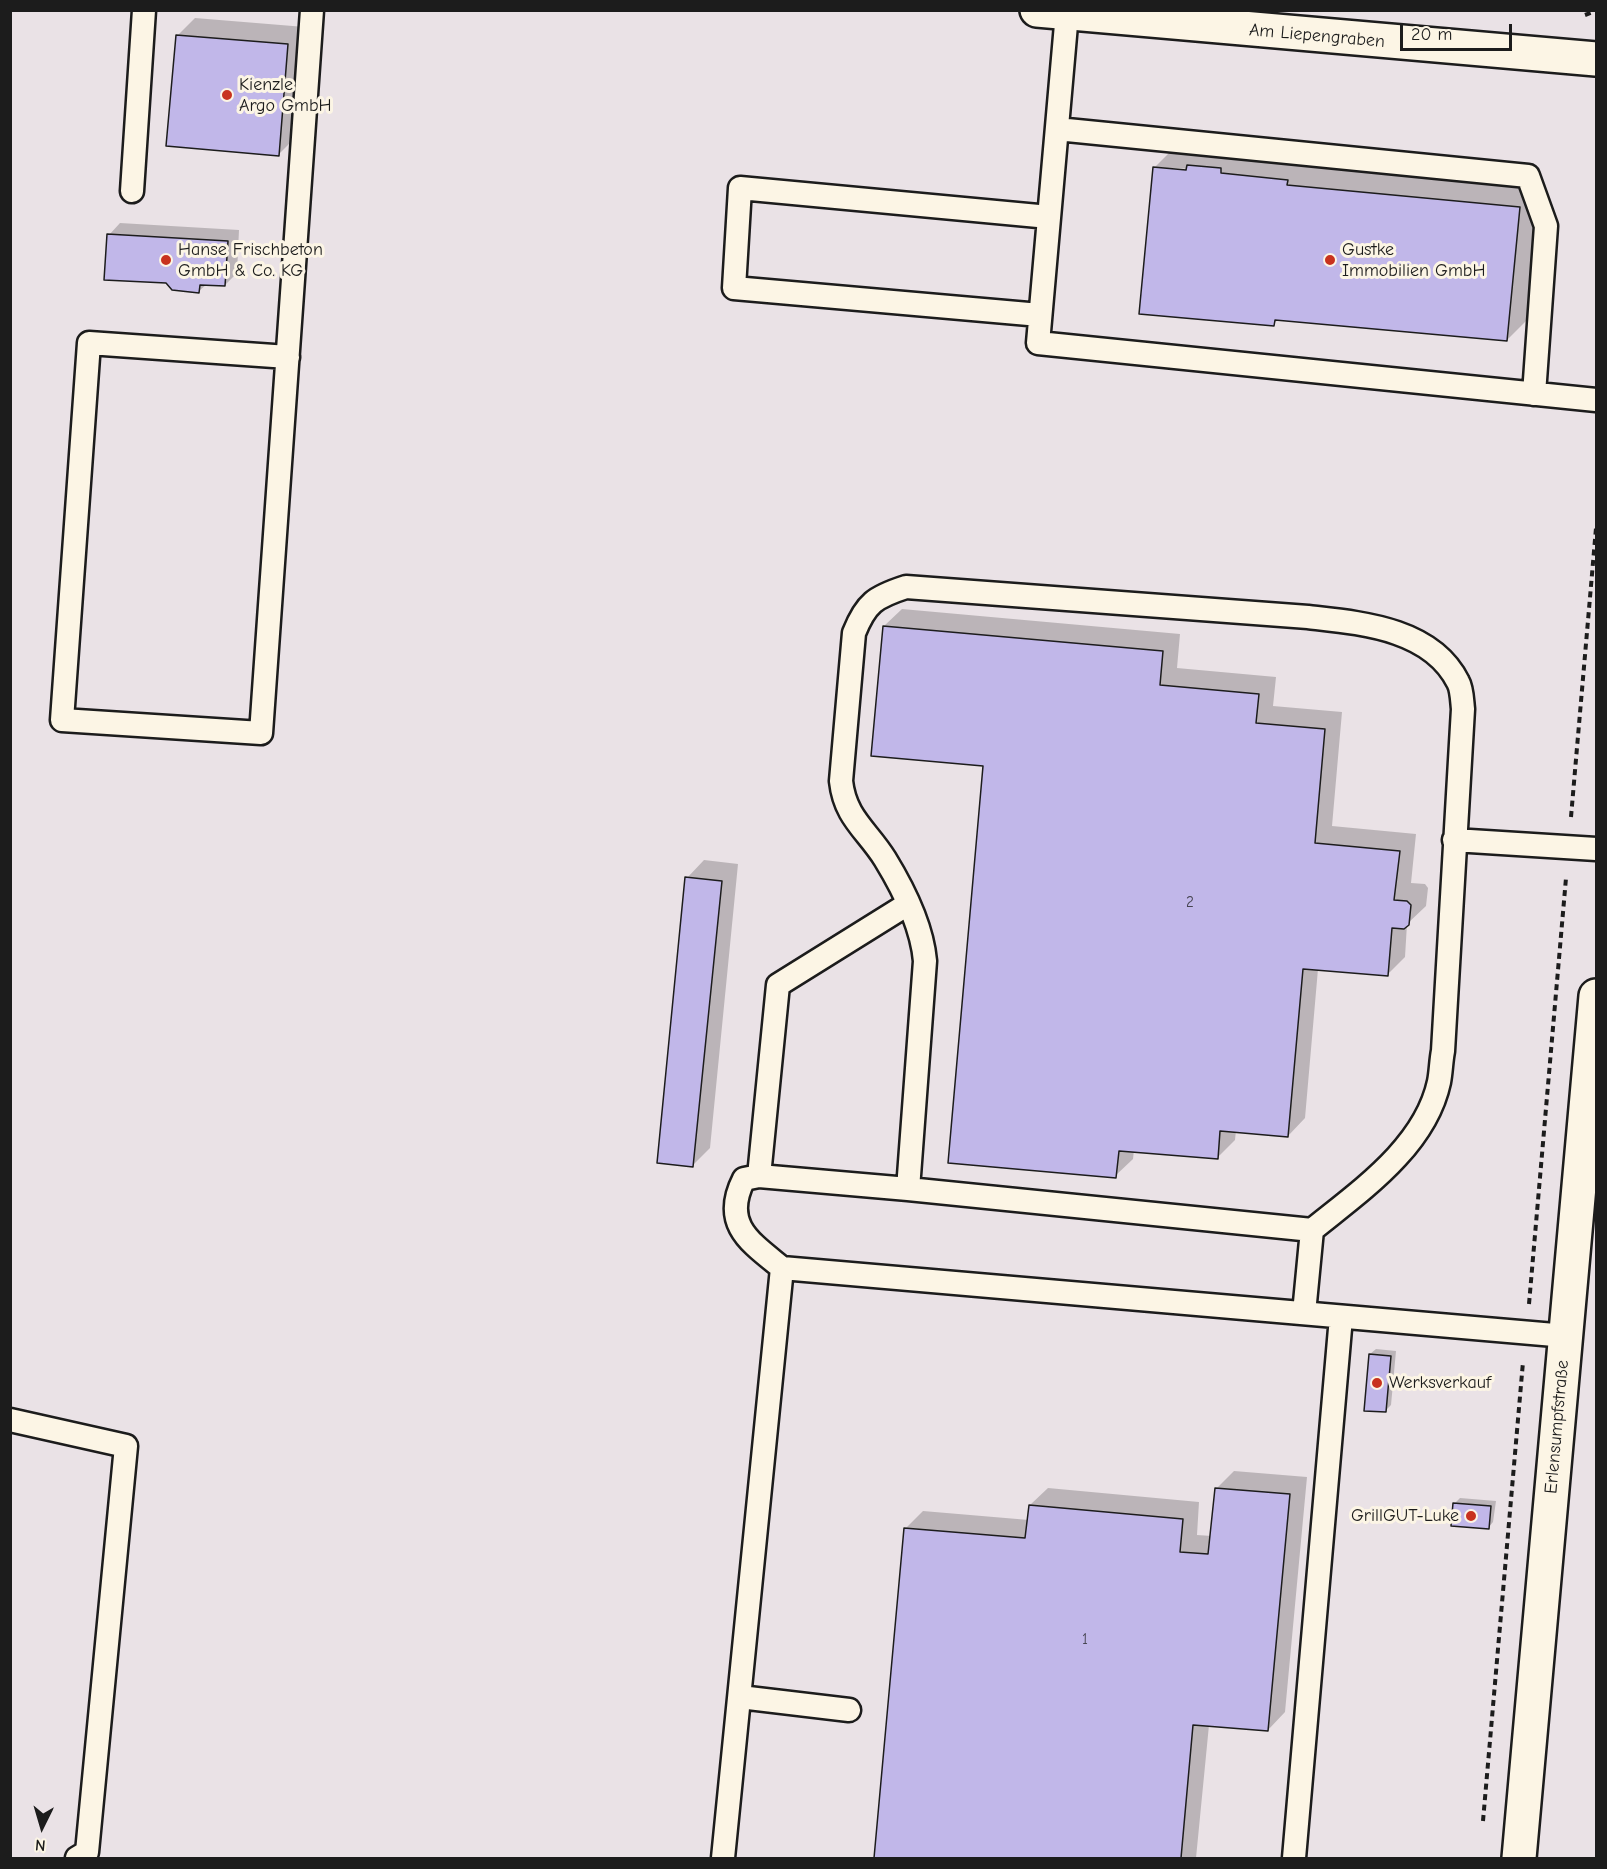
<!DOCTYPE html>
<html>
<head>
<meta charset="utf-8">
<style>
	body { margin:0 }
	#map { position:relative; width:1607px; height:1869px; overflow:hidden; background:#fcf5e5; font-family:"Comic Neue",sans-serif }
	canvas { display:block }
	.frame { position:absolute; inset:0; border:12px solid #1c1c1c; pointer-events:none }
	.north { position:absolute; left:12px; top:1797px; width:60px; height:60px; -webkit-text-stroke:4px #fcf5e5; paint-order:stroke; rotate:185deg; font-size:16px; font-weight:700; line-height:24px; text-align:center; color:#1c1c1c }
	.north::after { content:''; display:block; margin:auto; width:21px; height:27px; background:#1c1c1c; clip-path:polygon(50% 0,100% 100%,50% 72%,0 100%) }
	.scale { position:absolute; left:1400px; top:24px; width:112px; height:27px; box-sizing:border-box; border:3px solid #1c1c1c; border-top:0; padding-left:8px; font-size:18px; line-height:21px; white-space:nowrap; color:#1c1c1c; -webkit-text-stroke:4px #fcf5e5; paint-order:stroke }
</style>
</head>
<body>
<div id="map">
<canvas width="1607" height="1869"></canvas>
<div class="frame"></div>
<div class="north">N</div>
<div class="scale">20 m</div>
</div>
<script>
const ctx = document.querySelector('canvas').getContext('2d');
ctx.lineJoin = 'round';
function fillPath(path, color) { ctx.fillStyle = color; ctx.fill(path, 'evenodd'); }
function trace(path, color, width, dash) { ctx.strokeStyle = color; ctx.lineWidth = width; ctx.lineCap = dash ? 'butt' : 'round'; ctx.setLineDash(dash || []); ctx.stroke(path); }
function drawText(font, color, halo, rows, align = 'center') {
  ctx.font = font + ' "Comic Neue",sans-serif'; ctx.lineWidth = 6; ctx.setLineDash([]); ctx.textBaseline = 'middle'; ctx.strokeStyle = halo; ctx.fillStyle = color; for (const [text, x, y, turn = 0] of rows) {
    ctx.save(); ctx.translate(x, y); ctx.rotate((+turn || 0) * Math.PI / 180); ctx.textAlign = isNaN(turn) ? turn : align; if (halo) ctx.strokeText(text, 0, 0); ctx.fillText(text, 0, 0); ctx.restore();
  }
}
fillPath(new Path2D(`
	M 11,11 L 1596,11 L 1596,1858 L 11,1858 Z`), '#eae2e6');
fillPath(new Path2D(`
	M 195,18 L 305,27 L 296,137 L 278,155 L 178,35 Z
	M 1177,145 L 1542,184 L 1530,317 L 1507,340 L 1279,318 L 1273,325 L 1154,168 ZM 1173,168 L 1194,169 L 1194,172 L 1173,171 Z
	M 120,223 L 239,230 L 237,273 L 225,285 L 207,284 L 199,291 L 166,281 L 109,235 Z
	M 902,609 L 1180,634 L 1177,668 L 1276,677 L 1273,706 L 1342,712 L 1332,826 L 1416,834 L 1411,883 L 1425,884 L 1428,888 L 1426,906 L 1407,924 L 1405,957 L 1387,975 L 1318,969 L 1305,1118 L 1288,1136 L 1236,1130 L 1235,1140 L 1217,1158 L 1134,1150 L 1133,1159 L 1115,1176 L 985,764 L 884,626 Z
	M 704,860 L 738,864 L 710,1148 L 693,1165 L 687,878 Z
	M 1376,1349 L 1396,1351 L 1391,1405 L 1386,1410 L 1370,1354 Z
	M 1234,1471 L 1307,1477 L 1285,1712 L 1268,1730 L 1209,1725 L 1196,1858 L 875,1858 L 906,1528 L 923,1511 L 1029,1520 L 1030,1505 L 1048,1488 L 1199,1502 L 1197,1535 L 1212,1536 L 1217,1488 Z
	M 1460,1498 L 1496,1501 L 1493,1522 L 1488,1528 L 1455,1503 Z`), '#0003');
const building = new Path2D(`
	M 176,35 L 288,44 L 279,156 L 166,146 Z
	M 1187,165 L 1221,168 L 1221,173 L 1288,180 L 1287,185 L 1520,207 L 1507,341 L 1275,320 L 1274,326 L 1139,314 L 1153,167 L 1186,170 Z
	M 107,234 L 228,241 L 225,286 L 200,285 L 199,293 L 172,290 L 166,283 L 104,280 Z
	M 883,626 L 1163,651 L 1160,685 L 1259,694 L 1256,723 L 1325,729 L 1315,843 L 1400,851 L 1394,900 L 1407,901 L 1411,905 L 1409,925 L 1404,929 L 1392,928 L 1388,976 L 1303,969 L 1288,1137 L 1220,1131 L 1218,1159 L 1119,1151 L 1116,1178 L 948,1163 L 983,766 L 871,756 Z
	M 685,877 L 722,881 L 693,1167 L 657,1163 Z
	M 1369,1354 L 1391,1356 L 1386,1412 L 1364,1411 Z
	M 1215,1488 L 1290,1494 L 1268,1731 L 1193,1725 L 1181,1858 L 874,1858 L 904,1528 L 1025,1538 L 1029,1505 L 1183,1519 L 1180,1552 L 1208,1554 Z
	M 1453,1503 L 1491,1506 L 1489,1529 L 1451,1526 Z`);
fillPath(building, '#c1b7e9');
trace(building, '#1c1c1c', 1.5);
const lane = new Path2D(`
	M 1067,13 L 1038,343 L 1596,400
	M 1057,129 L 1528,176 L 1546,226 L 1534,394
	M 132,191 L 144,10
	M 1040,315 L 734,288 L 740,188 L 1049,217
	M 288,357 L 89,343 L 62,720 L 261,733 L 312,10
	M 906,587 L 1308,617 C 1360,623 1431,628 1458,682 C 1462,689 1462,700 1463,709 L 1443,1051 C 1441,1061 1441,1072 1439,1082 C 1425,1147 1360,1191 1312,1230 L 908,1189 L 925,961 C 922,926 904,890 885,859 C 867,830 845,818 841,781 L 854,633 C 866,603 875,597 906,587 Z
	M 1454,840 L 1596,849
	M 759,1176 L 778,985 L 908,904
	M 782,1268 C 750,1242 721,1224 744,1179 L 759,1176 L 908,1189
	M 1304,1313 L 1312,1230
	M 10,1420 L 126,1446 L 87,1852 L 77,1858
	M 740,1697 L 849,1710
	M 723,1858 L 782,1268 L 1566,1336
	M 1294,1858 L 1341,1317`);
const street = new Path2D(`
	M 1037,10 L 1596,59
	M 1519,1858 L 1596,996`);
trace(lane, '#1c1c1c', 27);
trace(street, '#1c1c1c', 38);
trace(new Path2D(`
	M 1585,15 L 1596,11
	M 1571,817 L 1596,528
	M 1529,1304 L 1566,878
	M 1483,1821 L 1523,1362`), '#1c1c1c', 4, [6, 4.5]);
trace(lane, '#fcf5e5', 22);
trace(street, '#fcf5e5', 33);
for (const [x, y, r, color] of [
	[227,95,6,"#c8321e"],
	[166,260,6,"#c8321e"],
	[1330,260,6,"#c8321e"],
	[1377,1383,6,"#c8321e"],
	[1471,1516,6,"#c8321e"]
]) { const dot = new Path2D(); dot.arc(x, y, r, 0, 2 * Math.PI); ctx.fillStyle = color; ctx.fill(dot); trace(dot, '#fcf5e5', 2); }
drawText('15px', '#45434f', null, [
	["2",1190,903],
	["1",1085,1640]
]);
drawText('18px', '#1c1c1c', '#fcf5e5', [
	["Am Liepengraben",1317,36,5],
	["Erlensumpfstraße",1557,1427,-85]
]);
drawText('18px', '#1c1c1c', '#fcf5e5', [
	["Kienzle",239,85],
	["Argo GmbH",239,106],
	["Hanse Frischbeton",178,250],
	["GmbH & Co. KG",178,271],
	["Gustke",1342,250],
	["Immobilien GmbH",1342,271],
	["Werksverkauf",1389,1383],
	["GrillGUT-Luke",1459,1516,"right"]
], 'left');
</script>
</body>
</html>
